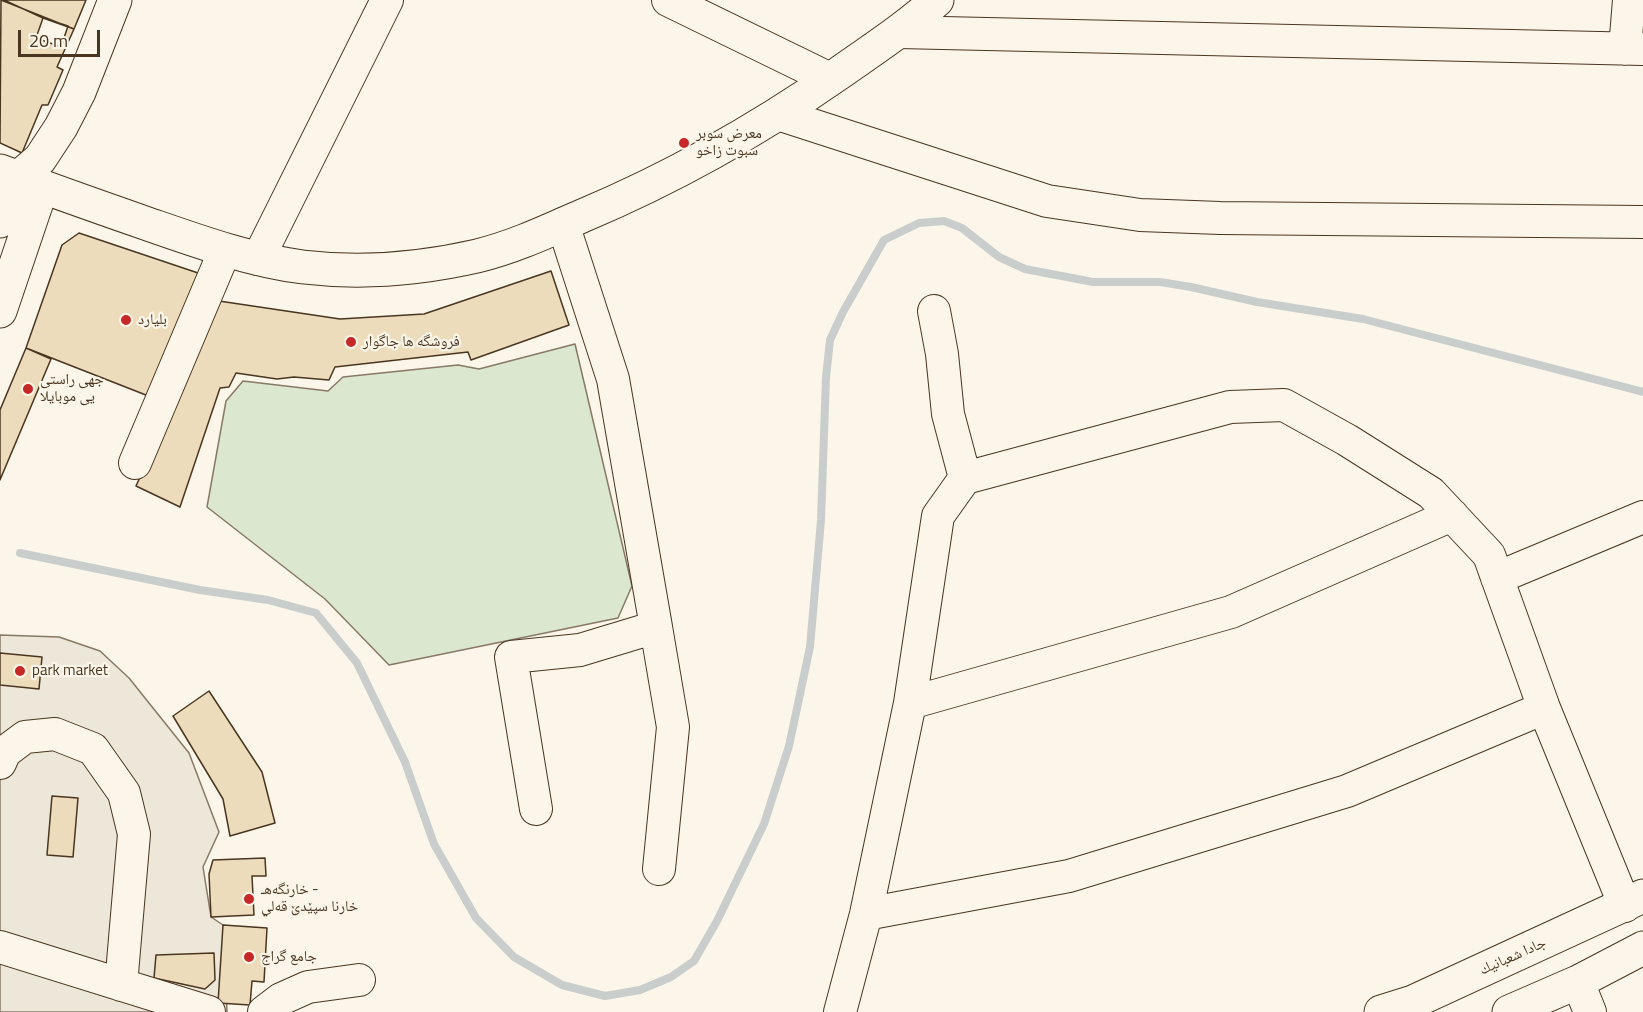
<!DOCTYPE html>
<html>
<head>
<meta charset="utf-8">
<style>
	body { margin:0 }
	#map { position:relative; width:1643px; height:1012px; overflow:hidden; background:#fbf6e9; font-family:"Titillium Web",sans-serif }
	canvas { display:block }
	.scale { position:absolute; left:18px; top:30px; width:82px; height:27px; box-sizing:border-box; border:3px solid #4a3520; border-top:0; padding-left:8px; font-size:18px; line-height:21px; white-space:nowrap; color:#4a3520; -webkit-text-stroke:4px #fbf6e9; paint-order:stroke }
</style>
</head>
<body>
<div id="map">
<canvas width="1643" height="1012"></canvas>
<div class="scale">20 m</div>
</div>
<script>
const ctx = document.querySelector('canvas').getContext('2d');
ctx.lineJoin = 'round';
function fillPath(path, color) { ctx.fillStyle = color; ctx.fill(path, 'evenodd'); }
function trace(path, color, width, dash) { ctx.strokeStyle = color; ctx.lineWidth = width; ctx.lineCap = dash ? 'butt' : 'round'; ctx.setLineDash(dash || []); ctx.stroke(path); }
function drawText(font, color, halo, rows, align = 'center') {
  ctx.font = font + ' "Titillium Web","Noto Naskh Arabic",sans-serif'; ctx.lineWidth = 4.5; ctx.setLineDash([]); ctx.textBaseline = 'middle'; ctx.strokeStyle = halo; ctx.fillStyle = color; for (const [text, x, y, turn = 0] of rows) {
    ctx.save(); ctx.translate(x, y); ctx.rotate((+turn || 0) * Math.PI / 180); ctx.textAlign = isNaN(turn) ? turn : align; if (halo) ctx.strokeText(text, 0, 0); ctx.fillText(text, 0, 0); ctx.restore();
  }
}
const green = new Path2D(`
	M 575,344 L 632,586 L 618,618 L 389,665 L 325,599 L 207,507 L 226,401 L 243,381 L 328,391 L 343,377 L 458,365 L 479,369 Z`);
fillPath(green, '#dce7d0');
trace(green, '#887966', 1.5);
const parking = new Path2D(`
	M 0,635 L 59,637 L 100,651 L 129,678 L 189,753 L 219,832 L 203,867 L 211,917 L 223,925 L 227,1012 L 0,1012 Z`);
fillPath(parking, '#ede7d9');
trace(parking, '#887966', 1.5);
trace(new Path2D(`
	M 20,553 L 200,590 L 268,600 L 316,613 L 357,663 L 405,762 L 434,844 L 476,918 L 514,957 L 562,985 L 605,996 L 640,990 L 671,977 L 694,961 L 717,921 L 764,824 L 789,746 L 810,647 L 821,520 L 826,377 L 830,340 L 843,312 L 884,240 L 919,223 L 944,221 L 962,228 L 999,257 L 1025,269 L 1093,282 L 1160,282 L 1191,287 L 1257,302 L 1363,319 L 1643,392`), '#c9cecd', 8);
const building = new Path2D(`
	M 1,0 L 74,29 L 57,67 L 63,70 L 48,105 L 42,105 L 22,153 L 0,143 Z
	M 4,0 L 86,0 L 74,29 L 43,18 Z
	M 43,18 L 68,26 L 61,47 L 36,38 Z
	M 79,233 L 204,275 L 151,397 L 26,348 L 62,245 Z
	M 551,271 L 569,325 L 471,360 L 468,352 L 335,367 L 329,380 L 294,377 L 277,379 L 236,373 L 229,387 L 220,388 L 180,507 L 136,486 L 219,301 L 340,319 L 424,314 Z
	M 26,348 L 51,359 L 0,480 L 0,410 Z
	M 0,653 L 42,657 L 39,689 L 0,685 Z
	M 209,691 L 262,772 L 275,823 L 230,836 L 223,799 L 173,716 Z
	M 52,796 L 78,798 L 73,857 L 47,855 Z
	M 265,858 L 266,876 L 252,876 L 254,915 L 211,917 L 209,874 L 213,860 Z
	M 223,925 L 267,928 L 264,982 L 252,981 L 250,1005 L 218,1003 Z
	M 214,953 L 215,980 L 205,989 L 154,978 L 156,955 Z`);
fillPath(building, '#ecdcbc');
trace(building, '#4a3520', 1.5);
const minor = new Path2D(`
	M 668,0 L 830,79
	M 899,32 L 1643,49
	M 1625,49 L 1629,0
	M 778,114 L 1047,201 L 1140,215 L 1220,218 L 1643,222
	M 258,259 L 387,0
	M 934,311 L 942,354 L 948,414 L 965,478
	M 135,463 L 225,250
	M 1497,578 L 1643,517
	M 656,627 L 673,727 L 659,869
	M 910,703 L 1231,612 L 1452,515
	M 0,763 L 5,752 L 25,737 L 55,734 L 93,749 L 124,793 L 134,834 L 121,985
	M 536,809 L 511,657 L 580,650 L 656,627 L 613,379 L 563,224
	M 866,914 L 1069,876 L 1347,791 L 1544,708
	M 0,947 L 209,1012
	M 1578,982 L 1590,1012
	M 264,1012 L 281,999 L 308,987 L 359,980
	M 840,1012 L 866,914 L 910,703 L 938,516 L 965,478 L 1230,407 L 1284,405 L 1347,440 L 1431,493 L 1489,555 L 1544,708 L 1625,906`);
const major = new Path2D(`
	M 0,171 C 48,189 96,206 145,223 C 197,241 249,260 303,267 C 362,274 420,269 477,256 C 514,247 548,231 582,216 C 675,177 756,131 838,74 C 872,50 906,28 937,0
	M 0,221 L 18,178 L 40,159 L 61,127 L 79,92 L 115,0
	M 0,311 L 42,187`);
const highway = new Path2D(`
	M 1381,1012 L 1413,1002 L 1643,896
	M 1509,1012 L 1578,982 L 1643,948`);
trace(minor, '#4a3520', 34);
trace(major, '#4a3520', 35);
trace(highway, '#4a3520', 35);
trace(minor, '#fbf6e9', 32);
trace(major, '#fbf6e9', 33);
trace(highway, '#fbf6e9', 33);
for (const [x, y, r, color] of [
	[684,143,6,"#c62828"],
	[126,320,6,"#c62828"],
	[351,342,6,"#c62828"],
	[28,389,6,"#c62828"],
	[20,671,6,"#c62828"],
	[249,899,6,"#c62828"],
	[249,957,6,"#c62828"]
]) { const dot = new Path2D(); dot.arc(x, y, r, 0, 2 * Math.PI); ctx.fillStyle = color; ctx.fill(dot); trace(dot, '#fbf6e9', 2); }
drawText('15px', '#4a3520', '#fbf6e9', [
	["معرض سوبر",696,134],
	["سبوت زاخو",696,151],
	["بليارد",138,320],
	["فروشگه ها جاگوار",363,342],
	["جهى راستى",40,380],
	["يى موبايلا",40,397],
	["park market",32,671],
	["خارنگه‌هـ -",261,890],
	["خارنا سپێدێ قه‌لي",261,907],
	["جامع گراج",261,957]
], 'left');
drawText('15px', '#4a3520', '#fbf6e9', [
	["جادا شعبانيك",1513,957,-24]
]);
</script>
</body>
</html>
